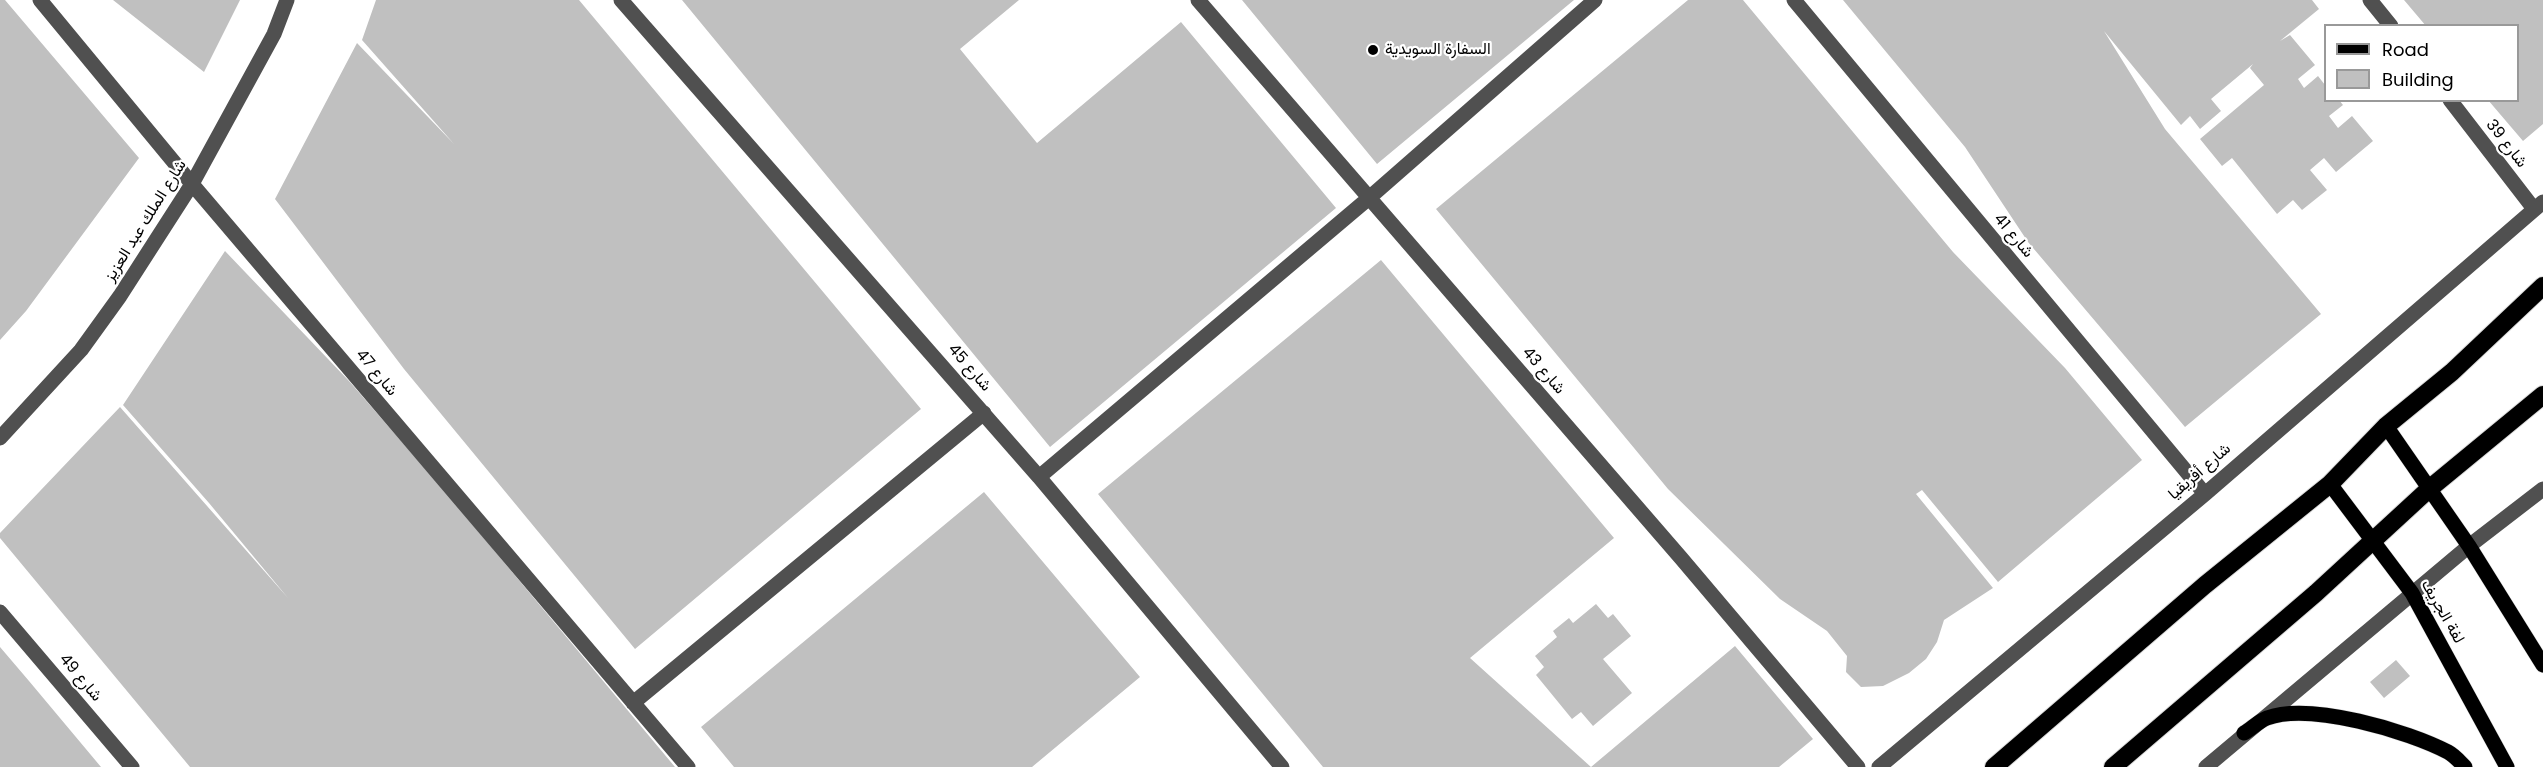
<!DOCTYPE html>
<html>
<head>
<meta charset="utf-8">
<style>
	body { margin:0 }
	#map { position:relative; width:2543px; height:767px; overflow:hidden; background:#fff; font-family:Poppins,sans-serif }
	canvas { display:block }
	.legend { position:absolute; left:2324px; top:24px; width:195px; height:78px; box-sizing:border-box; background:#fff; border:2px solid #999; margin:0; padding:8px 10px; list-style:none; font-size:18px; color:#000 }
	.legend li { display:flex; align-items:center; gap:12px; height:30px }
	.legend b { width:30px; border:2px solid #999 }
</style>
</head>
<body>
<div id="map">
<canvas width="2543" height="767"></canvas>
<ul class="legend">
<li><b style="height:8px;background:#000"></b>Road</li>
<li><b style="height:16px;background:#c0c0c0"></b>Building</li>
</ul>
</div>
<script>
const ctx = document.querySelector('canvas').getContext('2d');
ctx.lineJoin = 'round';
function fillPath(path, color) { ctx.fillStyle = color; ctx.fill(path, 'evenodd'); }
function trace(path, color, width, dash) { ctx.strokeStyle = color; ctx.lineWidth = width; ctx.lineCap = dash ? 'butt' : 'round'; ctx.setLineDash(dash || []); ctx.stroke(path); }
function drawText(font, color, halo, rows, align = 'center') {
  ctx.font = font + ' Poppins,Vazirmatn,sans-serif'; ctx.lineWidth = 4.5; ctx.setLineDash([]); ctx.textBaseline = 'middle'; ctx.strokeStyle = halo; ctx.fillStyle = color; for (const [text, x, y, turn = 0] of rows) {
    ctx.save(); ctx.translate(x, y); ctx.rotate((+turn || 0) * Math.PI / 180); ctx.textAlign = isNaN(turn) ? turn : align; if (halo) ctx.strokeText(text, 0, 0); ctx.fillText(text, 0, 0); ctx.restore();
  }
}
fillPath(new Path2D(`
	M 0,0 L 5,0 L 139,158 L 26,311 L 0,340 Z
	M 113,0 L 240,0 L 204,72 Z
	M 376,0 L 579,0 L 921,409 L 635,649 L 404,369 L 275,199 L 357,43 L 454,144 L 362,40 Z
	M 682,0 L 1019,0 L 960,49 L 1037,143 L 1181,22 L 1336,208 L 1050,447 Z
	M 1242,0 L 1574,0 L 1377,164 Z
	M 1688,0 L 1743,0 L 1953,252 L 2065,368 L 2142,460 L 1998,582 L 1922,490 L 1916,494 L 1993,588 L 1944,620 L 1937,642 L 1926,659 L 1909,673 L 1883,686 L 1861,687 L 1846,672 L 1847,656 L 1827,631 L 1780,599 L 1668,489 L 1436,209 Z
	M 1843,0 L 2312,0 L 2319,9 L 2280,41 L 2290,35 L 2315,65 L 2298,79 L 2304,88 L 2318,76 L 2325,85 L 2325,100 L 2339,100 L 2343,105 L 2329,116 L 2338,128 L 2352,116 L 2373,141 L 2336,172 L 2324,158 L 2310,170 L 2327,190 L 2302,210 L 2293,200 L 2277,214 L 2232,158 L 2222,166 L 2200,139 L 2264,85 L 2250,68 L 2253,64 L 2211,99 L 2221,111 L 2200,129 L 2190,116 L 2181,125 L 2104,31 L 2165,129 L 2321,314 L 2185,427 L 2028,242 L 1965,147 Z
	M 2404,0 L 2543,0 L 2543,124 L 2523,141 L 2488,100 L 2518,100 L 2518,26 L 2426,26 Z
	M 225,251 L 349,381 L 447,494 L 675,767 L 190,767 L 0,538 L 0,533 L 120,407 L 288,598 L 209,503 L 123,405 Z
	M 1381,260 L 1614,538 L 1470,658 L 1591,767 L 1735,646 L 1813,739 L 1779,767 L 1323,767 L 1098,494 Z
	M 984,492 L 1140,677 L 1032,767 L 734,767 L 701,727 Z
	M 1596,604 L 1608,618 L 1613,614 L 1631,636 L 1603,659 L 1632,693 L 1593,726 L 1581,712 L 1572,719 L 1536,675 L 1544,667 L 1535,656 L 1557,637 L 1553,631 L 1569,618 L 1573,623 Z
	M 0,647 L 29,681 L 101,767 L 0,767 Z
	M 2396,660 L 2410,676 L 2384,698 L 2370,682 Z`), '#c0c0c0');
const major = new Path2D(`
	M 2386,426 L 2469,546 L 2543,665
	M 2330,484 L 2412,593 L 2507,767
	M 2244,733 C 2251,729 2259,721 2267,718 C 2310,702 2408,731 2448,752 C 2454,755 2460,762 2465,767`);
const highway = new Path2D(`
	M 1994,767 L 2205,585 L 2330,484 L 2386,426 L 2452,372 L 2543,286
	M 2113,767 L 2316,593 L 2429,489 L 2543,395`);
trace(major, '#dbdbdb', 16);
trace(highway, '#dbdbdb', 20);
trace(new Path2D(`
	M 40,0 L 192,184 L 688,767
	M 621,0 L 1039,477 L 1282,767
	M 1198,0 L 1681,558 L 1858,767
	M 1794,0 L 2205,494
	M 2370,0 L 2391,26
	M 2450,100 L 2534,209
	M 0,438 L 81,350 L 120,296 L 192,184 L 274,34 L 287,0
	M 1039,477 L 1369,198 L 1595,0
	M 0,612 L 132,767
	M 633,703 L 984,413
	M 1879,767 L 2205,494 L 2543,202
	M 2206,767 L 2469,546 L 2543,489`), '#505050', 15);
trace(major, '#000', 15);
trace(highway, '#000', 18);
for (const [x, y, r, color] of [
	[1373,50,6,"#000"]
]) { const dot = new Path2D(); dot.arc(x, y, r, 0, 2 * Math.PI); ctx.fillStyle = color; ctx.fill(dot); trace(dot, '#fff', 2); }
drawText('16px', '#000', '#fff', [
	["السفارة السويدية",1385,50]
], 'left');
drawText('16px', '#000', '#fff', [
	["شارع 39",2506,144,52],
	["شارع الملك عبد العزيز",146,221,-58],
	["شارع 41",2013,236,50],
	["شارع 45",969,368,49],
	["شارع 43",1543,371,49],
	["شارع 47",376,373,50],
	["شارع أفريقيا",2200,472,-41],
	["لفة الجريف",2442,612,60],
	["شارع 49",80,678,50]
]);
</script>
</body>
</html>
